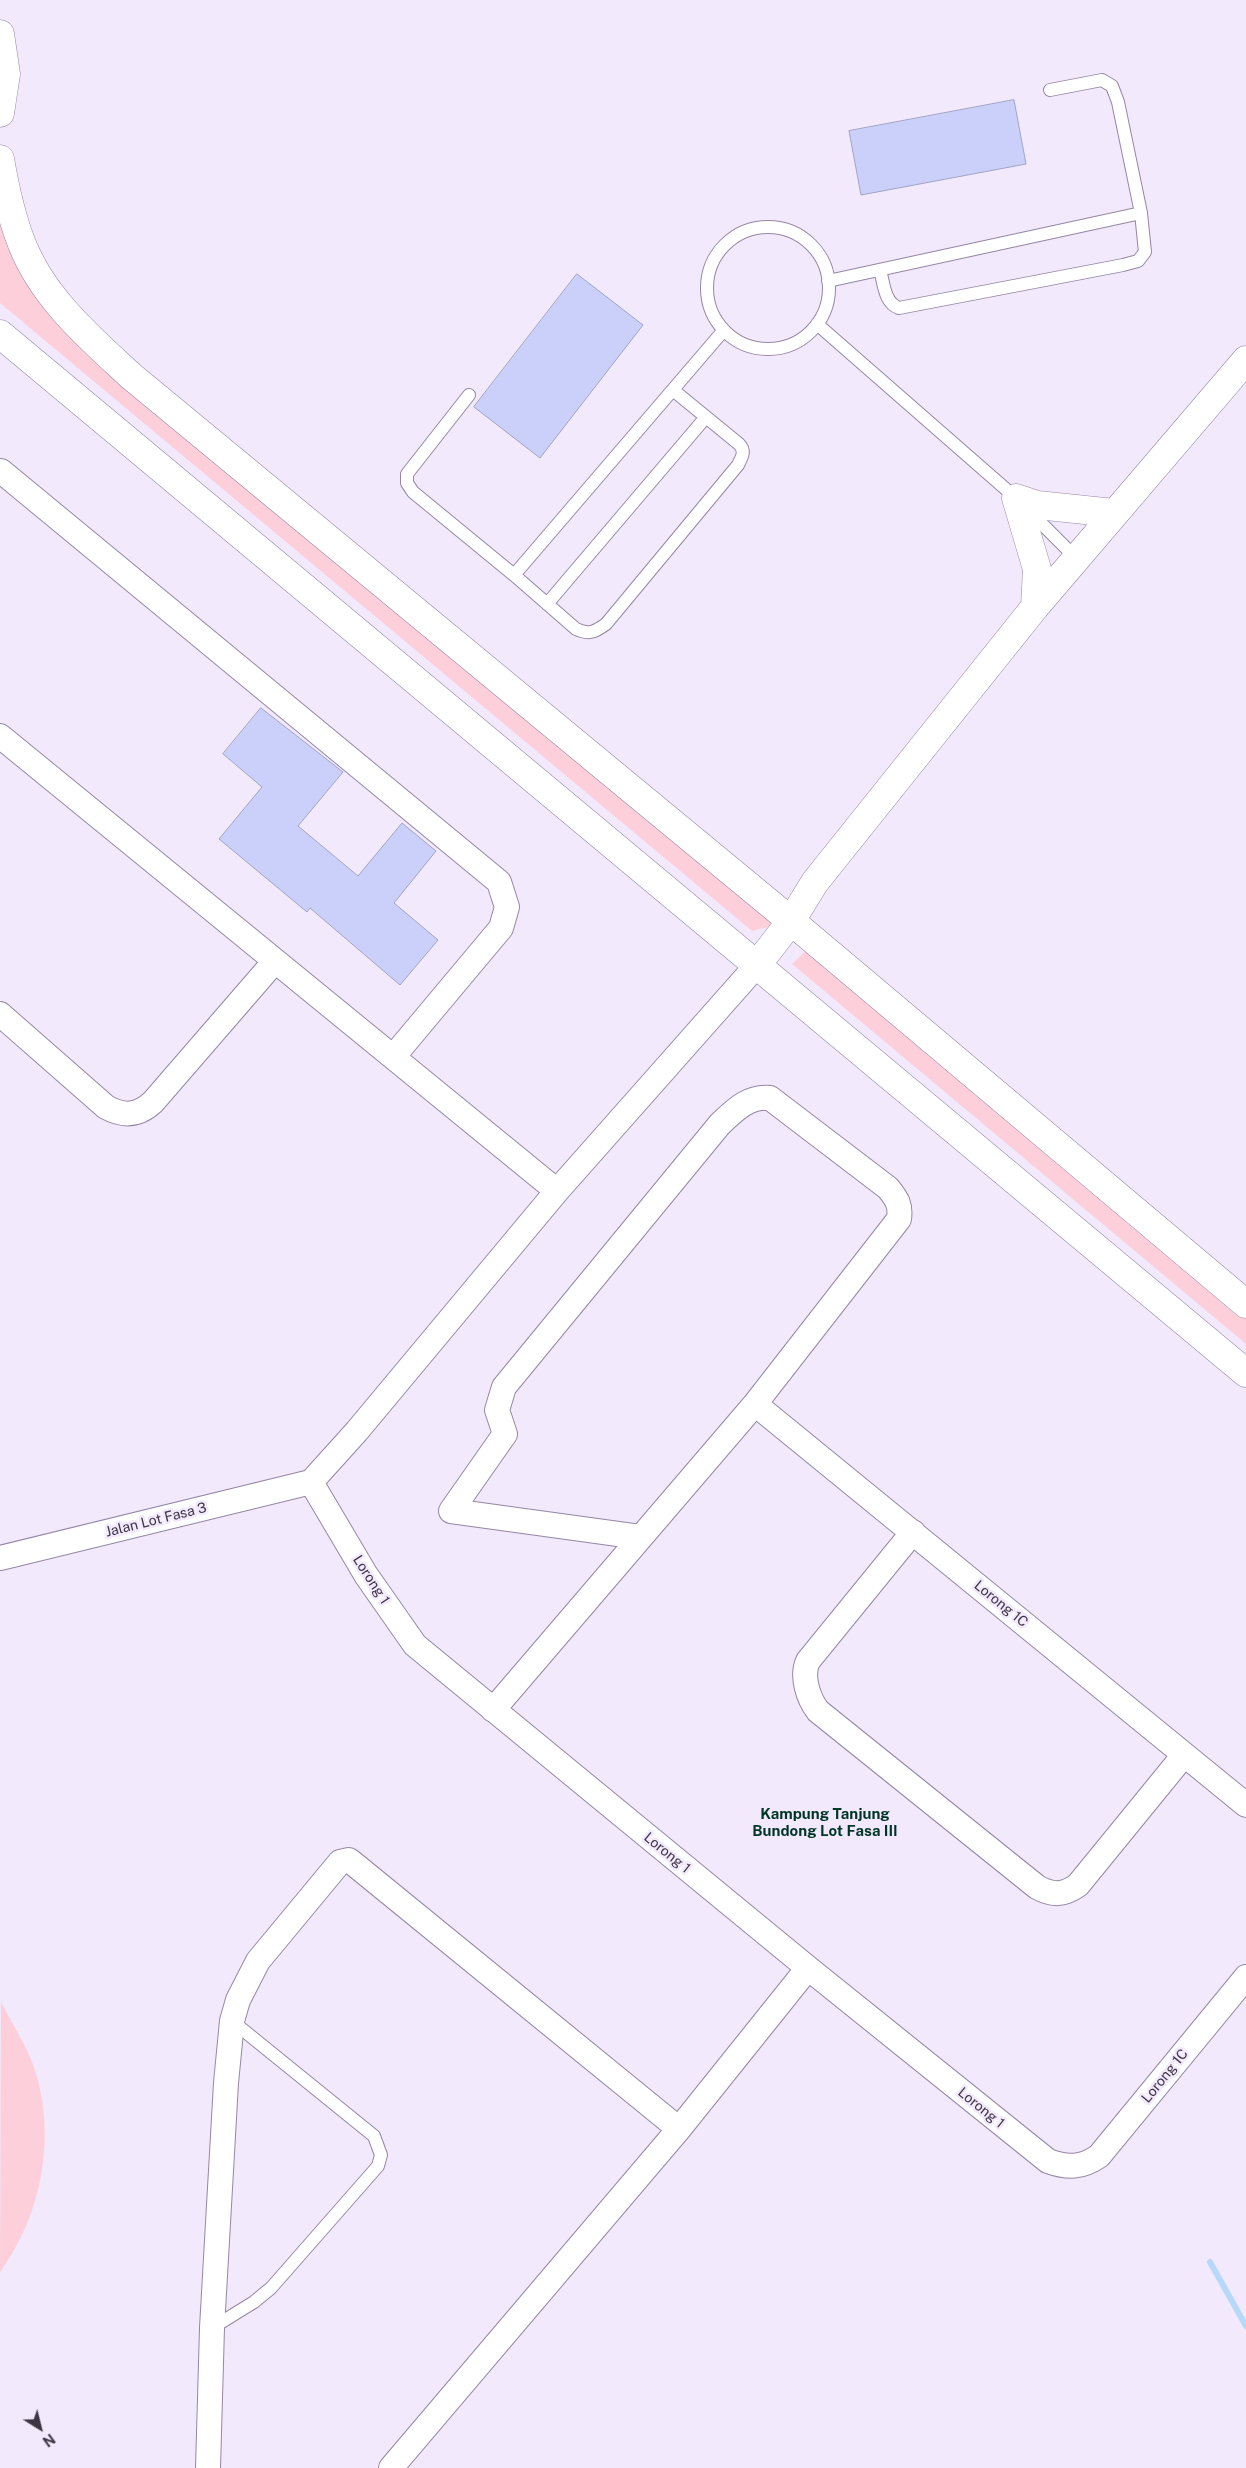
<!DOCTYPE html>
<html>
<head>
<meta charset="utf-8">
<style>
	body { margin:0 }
	#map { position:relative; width:1246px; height:2468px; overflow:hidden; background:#f2e9fd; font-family:"Public Sans",sans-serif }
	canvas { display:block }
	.north { position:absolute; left:15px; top:2403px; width:50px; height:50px; -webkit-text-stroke:4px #f2e9fd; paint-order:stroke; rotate:144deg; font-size:14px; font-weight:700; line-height:20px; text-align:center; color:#3c3643 }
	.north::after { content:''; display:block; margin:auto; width:18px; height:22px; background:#3c3643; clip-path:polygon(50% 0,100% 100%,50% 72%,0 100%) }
</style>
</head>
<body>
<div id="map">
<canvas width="1246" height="2468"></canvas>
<div class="north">N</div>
</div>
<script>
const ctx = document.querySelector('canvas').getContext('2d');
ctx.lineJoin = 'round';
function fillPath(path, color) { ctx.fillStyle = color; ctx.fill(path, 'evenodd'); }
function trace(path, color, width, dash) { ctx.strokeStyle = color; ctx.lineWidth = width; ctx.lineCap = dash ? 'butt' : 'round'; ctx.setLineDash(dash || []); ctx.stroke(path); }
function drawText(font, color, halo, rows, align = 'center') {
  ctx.font = font + ' "Public Sans",sans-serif'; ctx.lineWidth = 5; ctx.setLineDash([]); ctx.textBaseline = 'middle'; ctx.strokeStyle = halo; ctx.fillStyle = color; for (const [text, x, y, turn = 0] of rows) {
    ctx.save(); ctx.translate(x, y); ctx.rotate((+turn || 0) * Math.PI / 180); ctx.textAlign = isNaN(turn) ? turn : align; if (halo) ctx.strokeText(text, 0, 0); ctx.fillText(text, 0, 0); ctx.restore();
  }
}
fillPath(new Path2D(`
	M 0,164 L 69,320 L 783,923 L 752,931 L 0,303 Z
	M 810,947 L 1246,1311 L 1246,1344 L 792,964 Z
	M 1,2002 C 12,2023 26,2045 34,2067 C 57,2135 42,2215 0,2272 Z`), '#fdcfda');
trace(new Path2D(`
	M 1210,2262 L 1246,2326`), '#b8d8fa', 6);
const building = new Path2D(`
	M 1014,100 L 1026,164 L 861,195 L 849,131 Z
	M 577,274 L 643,325 L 540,458 L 474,407 Z
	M 261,708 L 343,772 L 298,826 L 358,876 L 402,823 L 436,851 L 394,903 L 438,940 L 400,985 L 310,908 L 307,912 L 219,839 L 262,787 L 223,754 Z`);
fillPath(building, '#cad0fa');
trace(building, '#9fa3c3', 1);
const lane = new Path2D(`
	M707 288a61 61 0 1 1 122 0a61 61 0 1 1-122 0Z
	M 880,270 C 884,283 884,303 899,308 L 1123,265 L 1138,261 L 1145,252 L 1141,213
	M 828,281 L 1141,213 L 1118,102 L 1112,86 L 1102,80 L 1050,90
	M 817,324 L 1016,498 L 1076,558
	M 469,395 L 407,474 L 407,483 L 413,492 L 514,575 L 576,629 C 589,635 595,632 606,624 L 738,465 C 742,457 746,451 739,444 L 673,390
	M 514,575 L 724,330
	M 547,604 L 706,417
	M 212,2328 L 254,2302 L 271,2288 L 378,2166 L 381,2155 L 374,2136 L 232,2021`);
const street = new Path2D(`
	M 0,472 L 1,471 L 499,882 L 507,907 L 501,928 L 393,1057
	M 0,736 L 557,1191
	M 0,1014 L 106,1107 C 124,1117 138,1116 153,1102 L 275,961
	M 755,1404 L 1246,1805
	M 311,1482 L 366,1575 L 415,1645 L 808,1968 L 1048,2161 C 1067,2168 1082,2168 1099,2156 L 1246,1977
	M 311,1482 L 357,1431 L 557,1191 L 757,965
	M 913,1532 L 808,1661 C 801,1676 808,1698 818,1711 L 1037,1887 C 1053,1896 1064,1895 1078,1885 L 1184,1755
	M 0,1558 L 311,1482
	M 493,1710 L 755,1404 L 899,1219 C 901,1205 897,1199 888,1188 L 770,1098 C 748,1096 735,1110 720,1124 L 504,1387 L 497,1410 L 505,1434 L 451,1511 L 640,1537
	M 208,2468 L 212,2328 L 226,2083 L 232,2021 L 238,2000 L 258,1961 L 340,1862 L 349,1860 L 354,1864 L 679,2129
	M 391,2468 L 679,2129 L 808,1968`);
const secondary = new Path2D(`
	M 0,34 L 6,74 L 0,113
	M 0,159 C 5,188 11,217 22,244 C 43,298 90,338 131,376 L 791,921 L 1246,1304
	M 0,334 L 1246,1373
	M 1016,498 L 1037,569 L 1035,607
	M 1016,498 L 1037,505 L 1114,513
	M 757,965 L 791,921 L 815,882 L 1035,607 L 1246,360`);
trace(lane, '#9587a5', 14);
trace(street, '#9587a5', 26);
trace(secondary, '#9587a5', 29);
trace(lane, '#fff', 12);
trace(street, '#fff', 24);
trace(secondary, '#fff', 28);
drawText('14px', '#3c3643', '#f2e9fd', [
	["Jalan Lot Fasa 3",156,1520,-14],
	["Lorong 1",371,1580,57],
	["Lorong 1C",1001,1604,39],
	["Lorong 1",667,1853,39],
	["Lorong 1C",1165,2076,-51],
	["Lorong 1",981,2108,39]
]);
drawText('bold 15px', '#003526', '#f2e9fd', [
	["Kampung Tanjung",825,1814],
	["Bundong Lot Fasa III",825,1831]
]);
</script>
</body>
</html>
